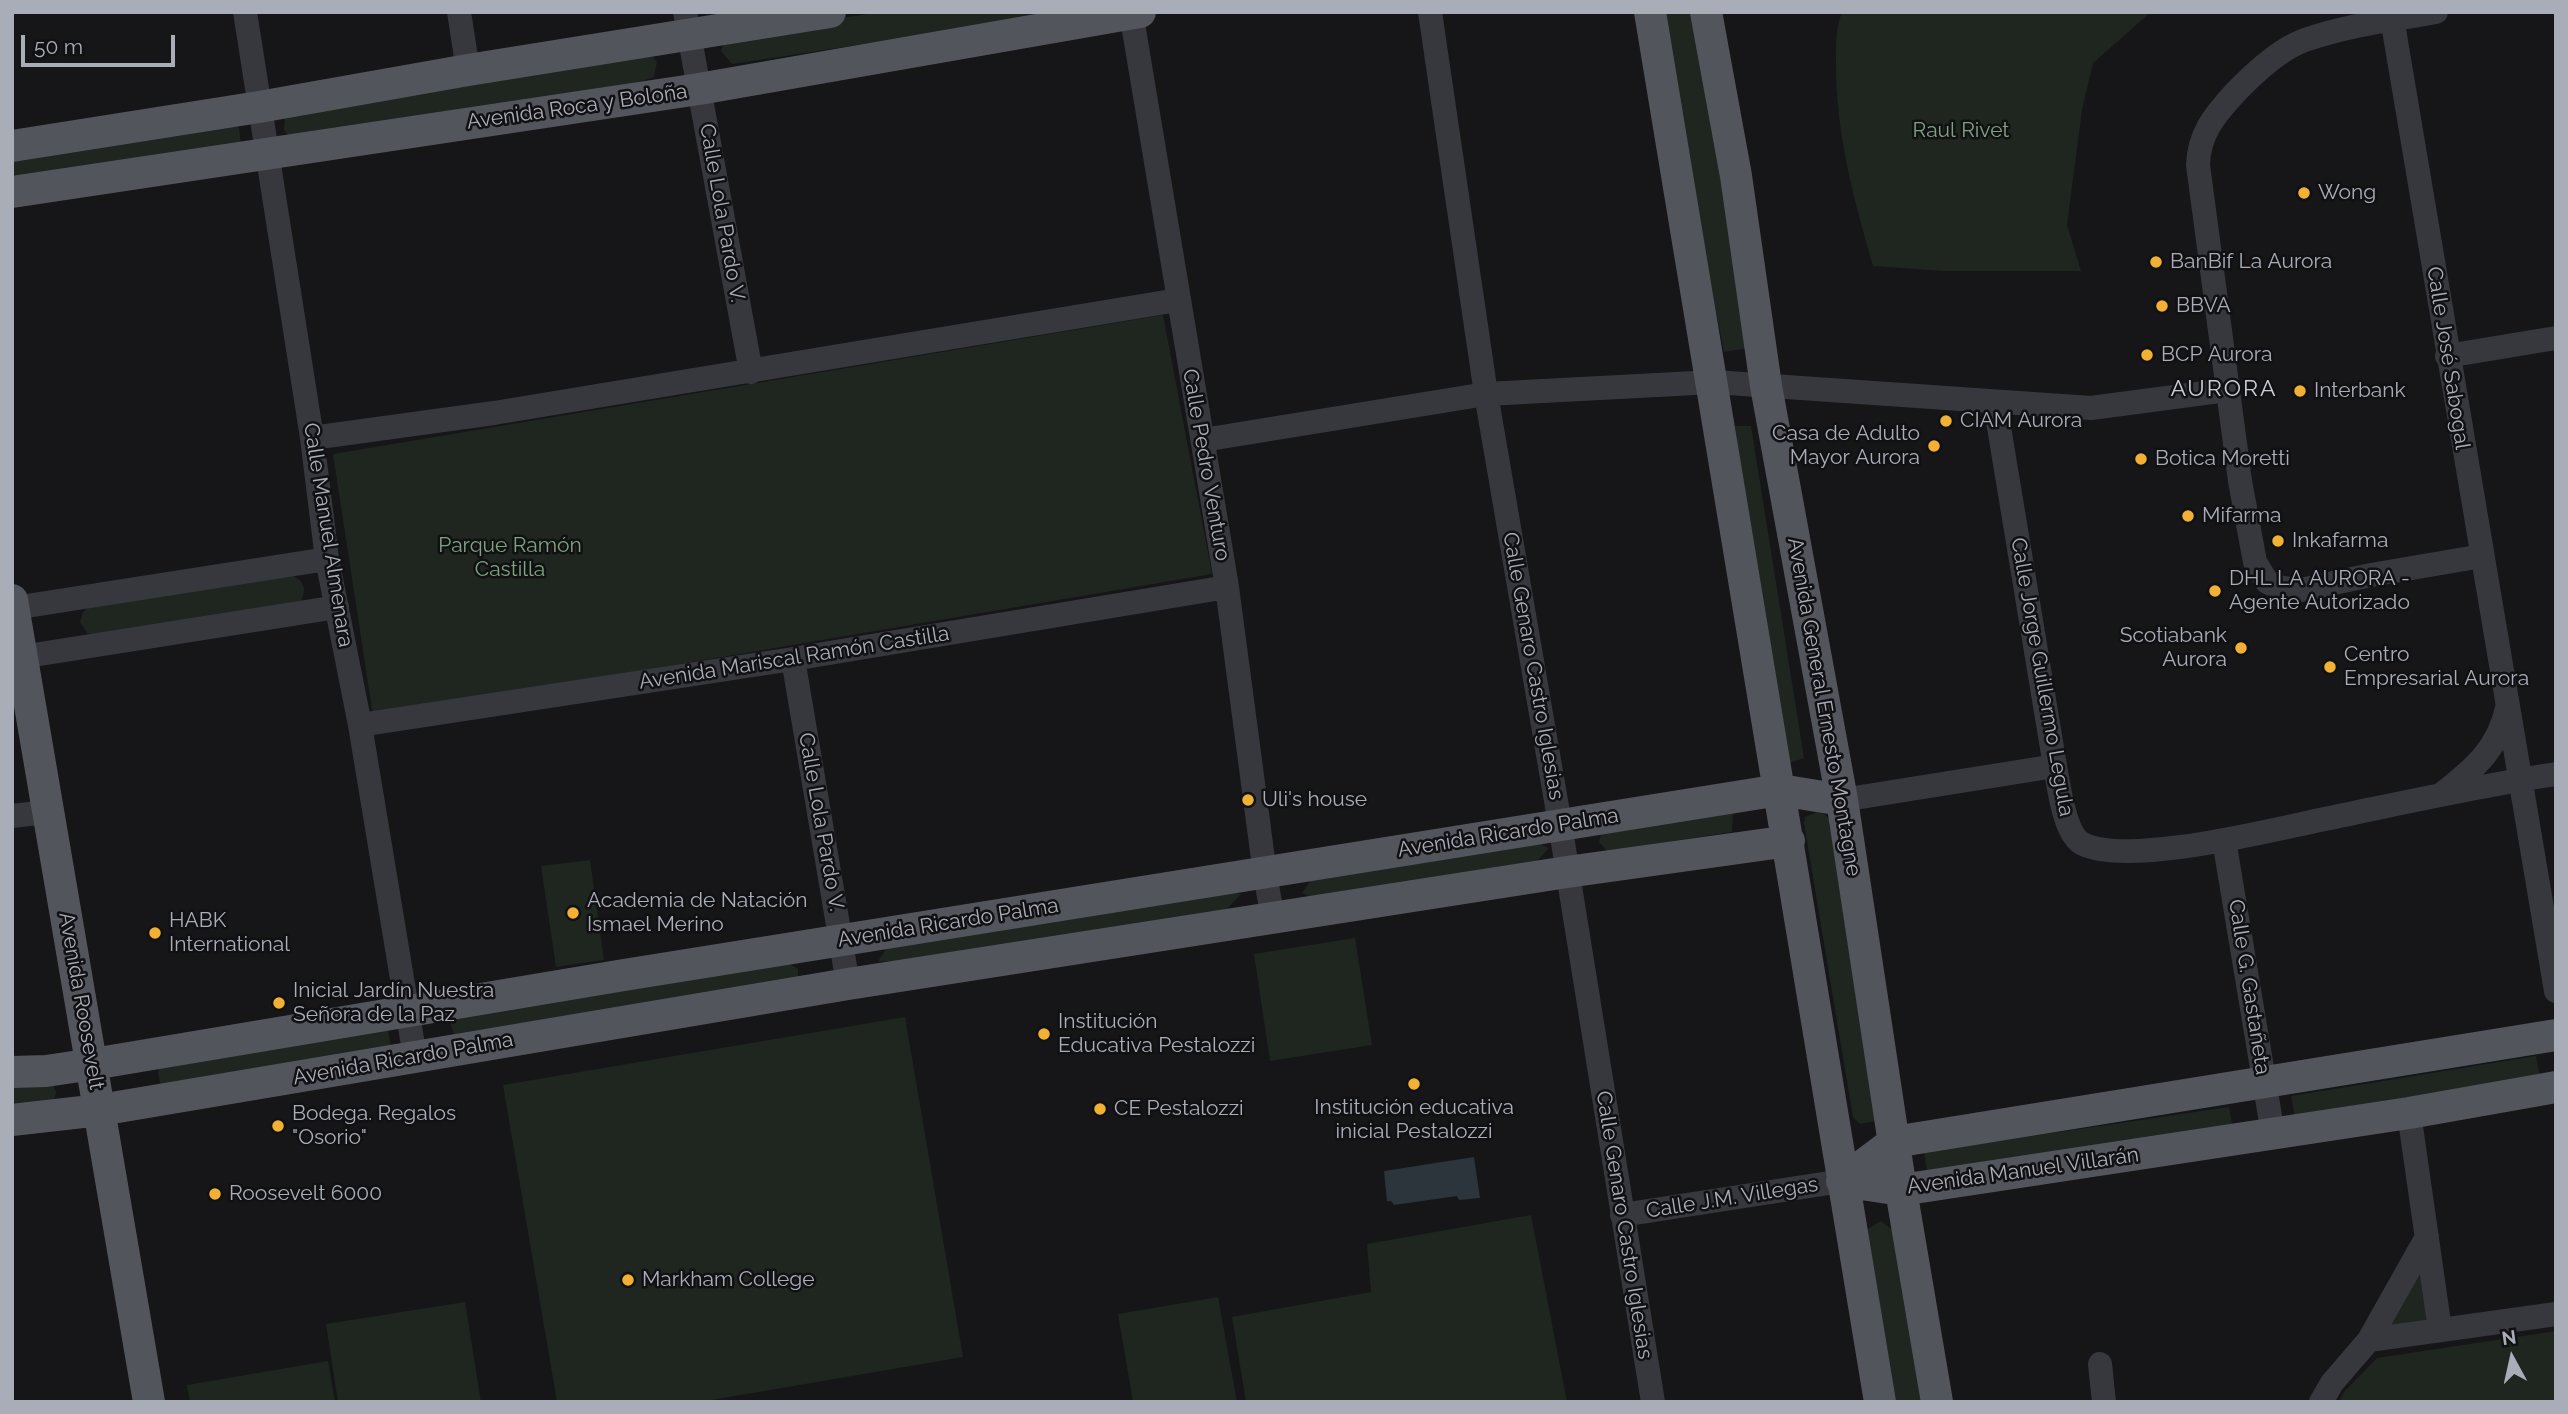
<!DOCTYPE html>
<html>
<head>
<meta charset="utf-8">
<style>
	body { margin:0 }
	#map { position:relative; width:2568px; height:1414px; overflow:hidden; background:#161618; font-family:Raleway,sans-serif }
	canvas { display:block }
	.frame { position:absolute; inset:0; border:14px solid #a8adb8; pointer-events:none }
	.north { position:absolute; left:2477px; top:1323px; width:70px; height:70px; -webkit-text-stroke:5px #111113; paint-order:stroke; rotate:352deg; font-size:19px; font-weight:700; line-height:28px; text-align:center; color:#a8adb8 }
	.north::after { content:''; display:block; margin:auto; width:24px; height:32px; background:#a8adb8; clip-path:polygon(50% 0,100% 100%,50% 72%,0 100%) }
	.scale { position:absolute; left:21px; top:35px; width:154px; height:32px; box-sizing:border-box; border:4px solid #a8adb8; border-top:0; padding-left:9px; font-size:21px; line-height:24px; white-space:nowrap; color:#a8adb8; -webkit-text-stroke:5px #111113; paint-order:stroke }
</style>
</head>
<body>
<div id="map">
<canvas width="2568" height="1414"></canvas>
<div class="frame"></div>
<div class="north">N</div>
<div class="scale">50 m</div>
</div>
<script>
const ctx = document.querySelector('canvas').getContext('2d');
ctx.lineJoin = 'round';
function fillPath(path, color) { ctx.fillStyle = color; ctx.fill(path, 'evenodd'); }
function trace(path, color, width, dash) { ctx.strokeStyle = color; ctx.lineWidth = width; ctx.lineCap = dash ? 'butt' : 'round'; ctx.setLineDash(dash || []); ctx.stroke(path); }
function drawText(font, color, halo, rows, align = 'center') {
  ctx.font = font + ' Raleway,sans-serif'; ctx.lineWidth = 5; ctx.setLineDash([]); ctx.textBaseline = 'middle'; ctx.strokeStyle = halo; ctx.fillStyle = color; for (const [text, x, y, turn = 0] of rows) {
    ctx.save(); ctx.translate(x, y); ctx.rotate((+turn || 0) * Math.PI / 180); ctx.textAlign = isNaN(turn) ? turn : align; if (halo) ctx.strokeText(text, 0, 0); ctx.fillText(text, 0, 0); ctx.restore();
  }
}
fillPath(new Path2D(`
	M 882,12 L 1075,12 L 732,64 L 721,51 L 727,35 Z
	M 1658,12 L 1695,12 L 1748,348 L 1724,352 Z
	M 1842,12 L 2151,12 L 2093,63 L 2082,110 L 2067,225 L 2081,271 L 1943,271 L 1873,266 C 1854,200 1836,134 1836,65 C 1836,46 1835,30 1842,12 Z
	M 650,53 L 657,62 L 654,77 L 639,82 L 296,144 L 284,130 L 285,116 Z
	M 226,120 L 239,128 L 241,146 L 12,185 L 12,154 Z
	M 1163,315 L 1212,574 L 373,716 L 333,454 Z
	M 1735,426 L 1751,426 L 1804,758 L 1784,765 Z
	M 290,575 C 304,579 308,590 300,602 L 96,635 L 87,633 L 80,622 L 83,612 L 90,606 Z
	M 1733,807 L 1732,832 L 1607,851 L 1599,842 L 1603,828 Z
	M 1817,812 L 1824,814 L 1829,819 L 1875,1121 L 1860,1124 L 1853,1117 L 1804,823 L 1805,817 Z
	M 1534,841 L 1549,848 L 1534,865 L 1320,900 L 1302,893 L 1314,876 Z
	M 590,860 L 604,960 L 556,967 L 541,866 Z
	M 1218,890 L 1241,894 L 1224,912 L 892,962 L 878,961 L 891,942 Z
	M 1355,938 L 1372,1045 L 1270,1061 L 1254,954 Z
	M 786,962 L 798,969 L 798,979 L 454,1034 L 450,1022 L 453,1014 Z
	M 905,1017 L 963,1357 L 700,1402 L 557,1402 L 503,1085 Z
	M 388,1030 L 391,1048 L 164,1087 L 160,1083 L 158,1072 L 160,1067 Z
	M 2536,1056 L 2540,1078 L 2295,1118 L 2291,1096 Z
	M 12,1081 L 51,1081 L 56,1092 L 54,1101 L 12,1111 Z
	M 2229,1107 L 2233,1129 L 1928,1176 L 1924,1152 Z
	M 1531,1215 L 1567,1402 L 1246,1402 L 1232,1317 L 1371,1292 L 1367,1244 Z
	M 1881,1221 L 1895,1232 L 1922,1402 L 1892,1402 L 1863,1236 L 1868,1229 Z
	M 2419,1259 L 2429,1325 L 2379,1332 Z
	M 1218,1297 L 1237,1402 L 1133,1402 L 1118,1314 Z
	M 465,1302 L 481,1402 L 338,1402 L 326,1324 Z
	M 2556,1331 L 2556,1402 L 2339,1402 L 2344,1392 L 2377,1358 Z
	M 328,1361 L 335,1402 L 190,1402 L 187,1385 Z`), '#1e261f');
fillPath(new Path2D(`
	M 1474,1157 L 1480,1198 L 1459,1200 L 1457,1196 L 1394,1205 L 1391,1201 L 1387,1201 L 1384,1171 Z`), '#2c353c');
trace(new Path2D(`
	M 245,12 L 312,438 L 327,559 L 360,725 L 415,1057
	M 459,12 L 468,70
	M 685,12 L 751,372
	M 1131,12 L 1227,587 L 1265,874 L 1273,919
	M 1430,12 L 1486,394 L 1560,824 L 1653,1402
	M 2391,12 L 2556,991
	M 2436,12 C 2392,20 2347,25 2305,40 C 2279,49 2251,76 2233,95 C 2213,117 2199,135 2198,165 L 2240,481 L 2255,562 L 2267,582 L 2282,588 L 2301,590 L 2371,575 L 2482,556
	M 2447,356 L 2556,338
	M 1995,403 L 2055,766 C 2059,786 2064,835 2083,844 C 2129,866 2267,831 2320,820 C 2398,804 2477,786 2556,774
	M 312,438 L 494,413 L 1178,300
	M 1203,440 L 1486,394 L 1714,382 L 2091,408 L 2227,390
	M 14,608 L 327,559
	M 21,657 L 337,607
	M 793,659 L 848,984
	M 360,725 L 793,659 L 1227,587
	M 2442,794 C 2474,769 2498,749 2507,708
	M 1842,800 L 2055,766
	M 12,816 L 47,812
	M 2224,840 L 2273,1134
	M 2409,1113 L 2440,1330
	M 1622,1215 L 1842,1181
	M 2369,1340 L 2556,1314
	M 2100,1364 L 2104,1402
	M 2321,1402 L 2332,1383 L 2369,1340 L 2427,1237`), '#37383d', 24);
trace(new Path2D(`
	M 1650,12 C 1731,475 1801,939 1880,1402
	M 1706,12 L 1736,176 L 1766,386 L 1842,800 L 1901,1190 L 1937,1402
	M 12,146 L 259,107 L 468,70 L 830,12
	M 12,192 L 699,89 L 1140,12
	M 12,600 C 58,867 104,1134 149,1402
	M 12,1072 L 46,1071 L 93,1064 L 624,975 L 1767,792 L 1780,790 L 1842,800
	M 12,1120 L 100,1110 L 848,984 L 1567,872 L 1789,841
	M 1842,1181 L 1894,1142 L 2556,1035
	M 1842,1181 L 1901,1190 L 2409,1113 L 2556,1087`), '#53555c', 32);
for (const [x, y, r, color] of [
	[2304,193,7,"#f2b134"],
	[2156,262,7,"#f2b134"],
	[2162,306,7,"#f2b134"],
	[2147,355,7,"#f2b134"],
	[2300,391,7,"#f2b134"],
	[1946,421,7,"#f2b134"],
	[1934,446,7,"#f2b134"],
	[2141,459,7,"#f2b134"],
	[2188,516,7,"#f2b134"],
	[2278,541,7,"#f2b134"],
	[2215,591,7,"#f2b134"],
	[2241,648,7,"#f2b134"],
	[2330,667,7,"#f2b134"],
	[1248,800,7,"#f2b134"],
	[573,913,7,"#f2b134"],
	[155,933,7,"#f2b134"],
	[279,1003,7,"#f2b134"],
	[1044,1034,7,"#f2b134"],
	[1414,1084,7,"#f2b134"],
	[1100,1109,7,"#f2b134"],
	[278,1126,7,"#f2b134"],
	[215,1194,7,"#f2b134"],
	[628,1280,7,"#f2b134"]
]) { const dot = new Path2D(); dot.arc(x, y, r, 0, 2 * Math.PI); ctx.fillStyle = color; ctx.fill(dot); trace(dot, '#111113', 2.5); }
drawText('21px', '#a8adb8', '#111113', [
	["Avenida Roca y Boloña",577,107,-8],
	["Calle Lola Pardo V.",722,213,80],
	["Calle José Sabogal",2448,358,81],
	["Calle Pedro Venturo",1206,465,80],
	["Calle Manuel Almenara",328,535,81],
	["Avenida Mariscal Ramón Castilla",794,658,-9],
	["Calle Genaro Castro Iglesias",1533,666,80],
	["Calle Jorge Guillermo Legula",2042,677,80],
	["Avenida General Ernesto Montagne",1824,707,80],
	["Calle Lola Pardo V.",821,822,80],
	["Avenida Ricardo Palma",1508,833,-9],
	["Avenida Ricardo Palma",948,923,-9],
	["Calle G. Gastañeta",2249,987,81],
	["Avenida Roosevelt",81,1001,80],
	["Avenida Ricardo Palma",403,1059,-10],
	["Avenida Manuel Villarán",2023,1171,-8],
	["Calle J.M. Villegas",1732,1198,-9],
	["Calle Genaro Castro Iglesias",1624,1225,81]
]);
drawText('21px', '#7fa381', '#111113', [
	["Raul Rivet",1961,131],
	["Parque Ramón",510,546],
	["Castilla",510,570]
]);
drawText('21px', '#a8adb8', '#111113', [
	["Wong",2318,193],
	["BanBif La Aurora",2170,262],
	["BBVA",2176,306],
	["BCP Aurora",2161,355],
	["Interbank",2314,391],
	["CIAM Aurora",1960,421],
	["Casa de Adulto",1920,434,"right"],
	["Mayor Aurora",1920,458,"right"],
	["Botica Moretti",2155,459],
	["Mifarma",2202,516],
	["Inkafarma",2292,541],
	["DHL LA AURORA -",2229,579],
	["Agente Autorizado",2229,603],
	["Scotiabank",2227,636,"right"],
	["Aurora",2227,660,"right"],
	["Centro",2344,655],
	["Empresarial Aurora",2344,679],
	["Uli's house",1262,800],
	["Academia de Natación",587,901],
	["Ismael Merino",587,925],
	["HABK",169,921],
	["International",169,945],
	["Inicial Jardín Nuestra",293,991],
	["Señora de la Paz",293,1015],
	["Institución",1058,1022],
	["Educativa Pestalozzi",1058,1046],
	["Institución educativa",1414,1108,"center"],
	["inicial Pestalozzi",1414,1132,"center"],
	["CE Pestalozzi",1114,1109],
	["Bodega. Regalos",292,1114],
	["\"Osorio\"",292,1138],
	["Roosevelt 6000",229,1194],
	["Markham College",642,1280]
], 'left');
ctx.letterSpacing = '2px';
drawText('23px', '#c9ccd4', '#111113', [
	["AURORA",2224,389]
]);
ctx.letterSpacing = '0px';
</script>
</body>
</html>
